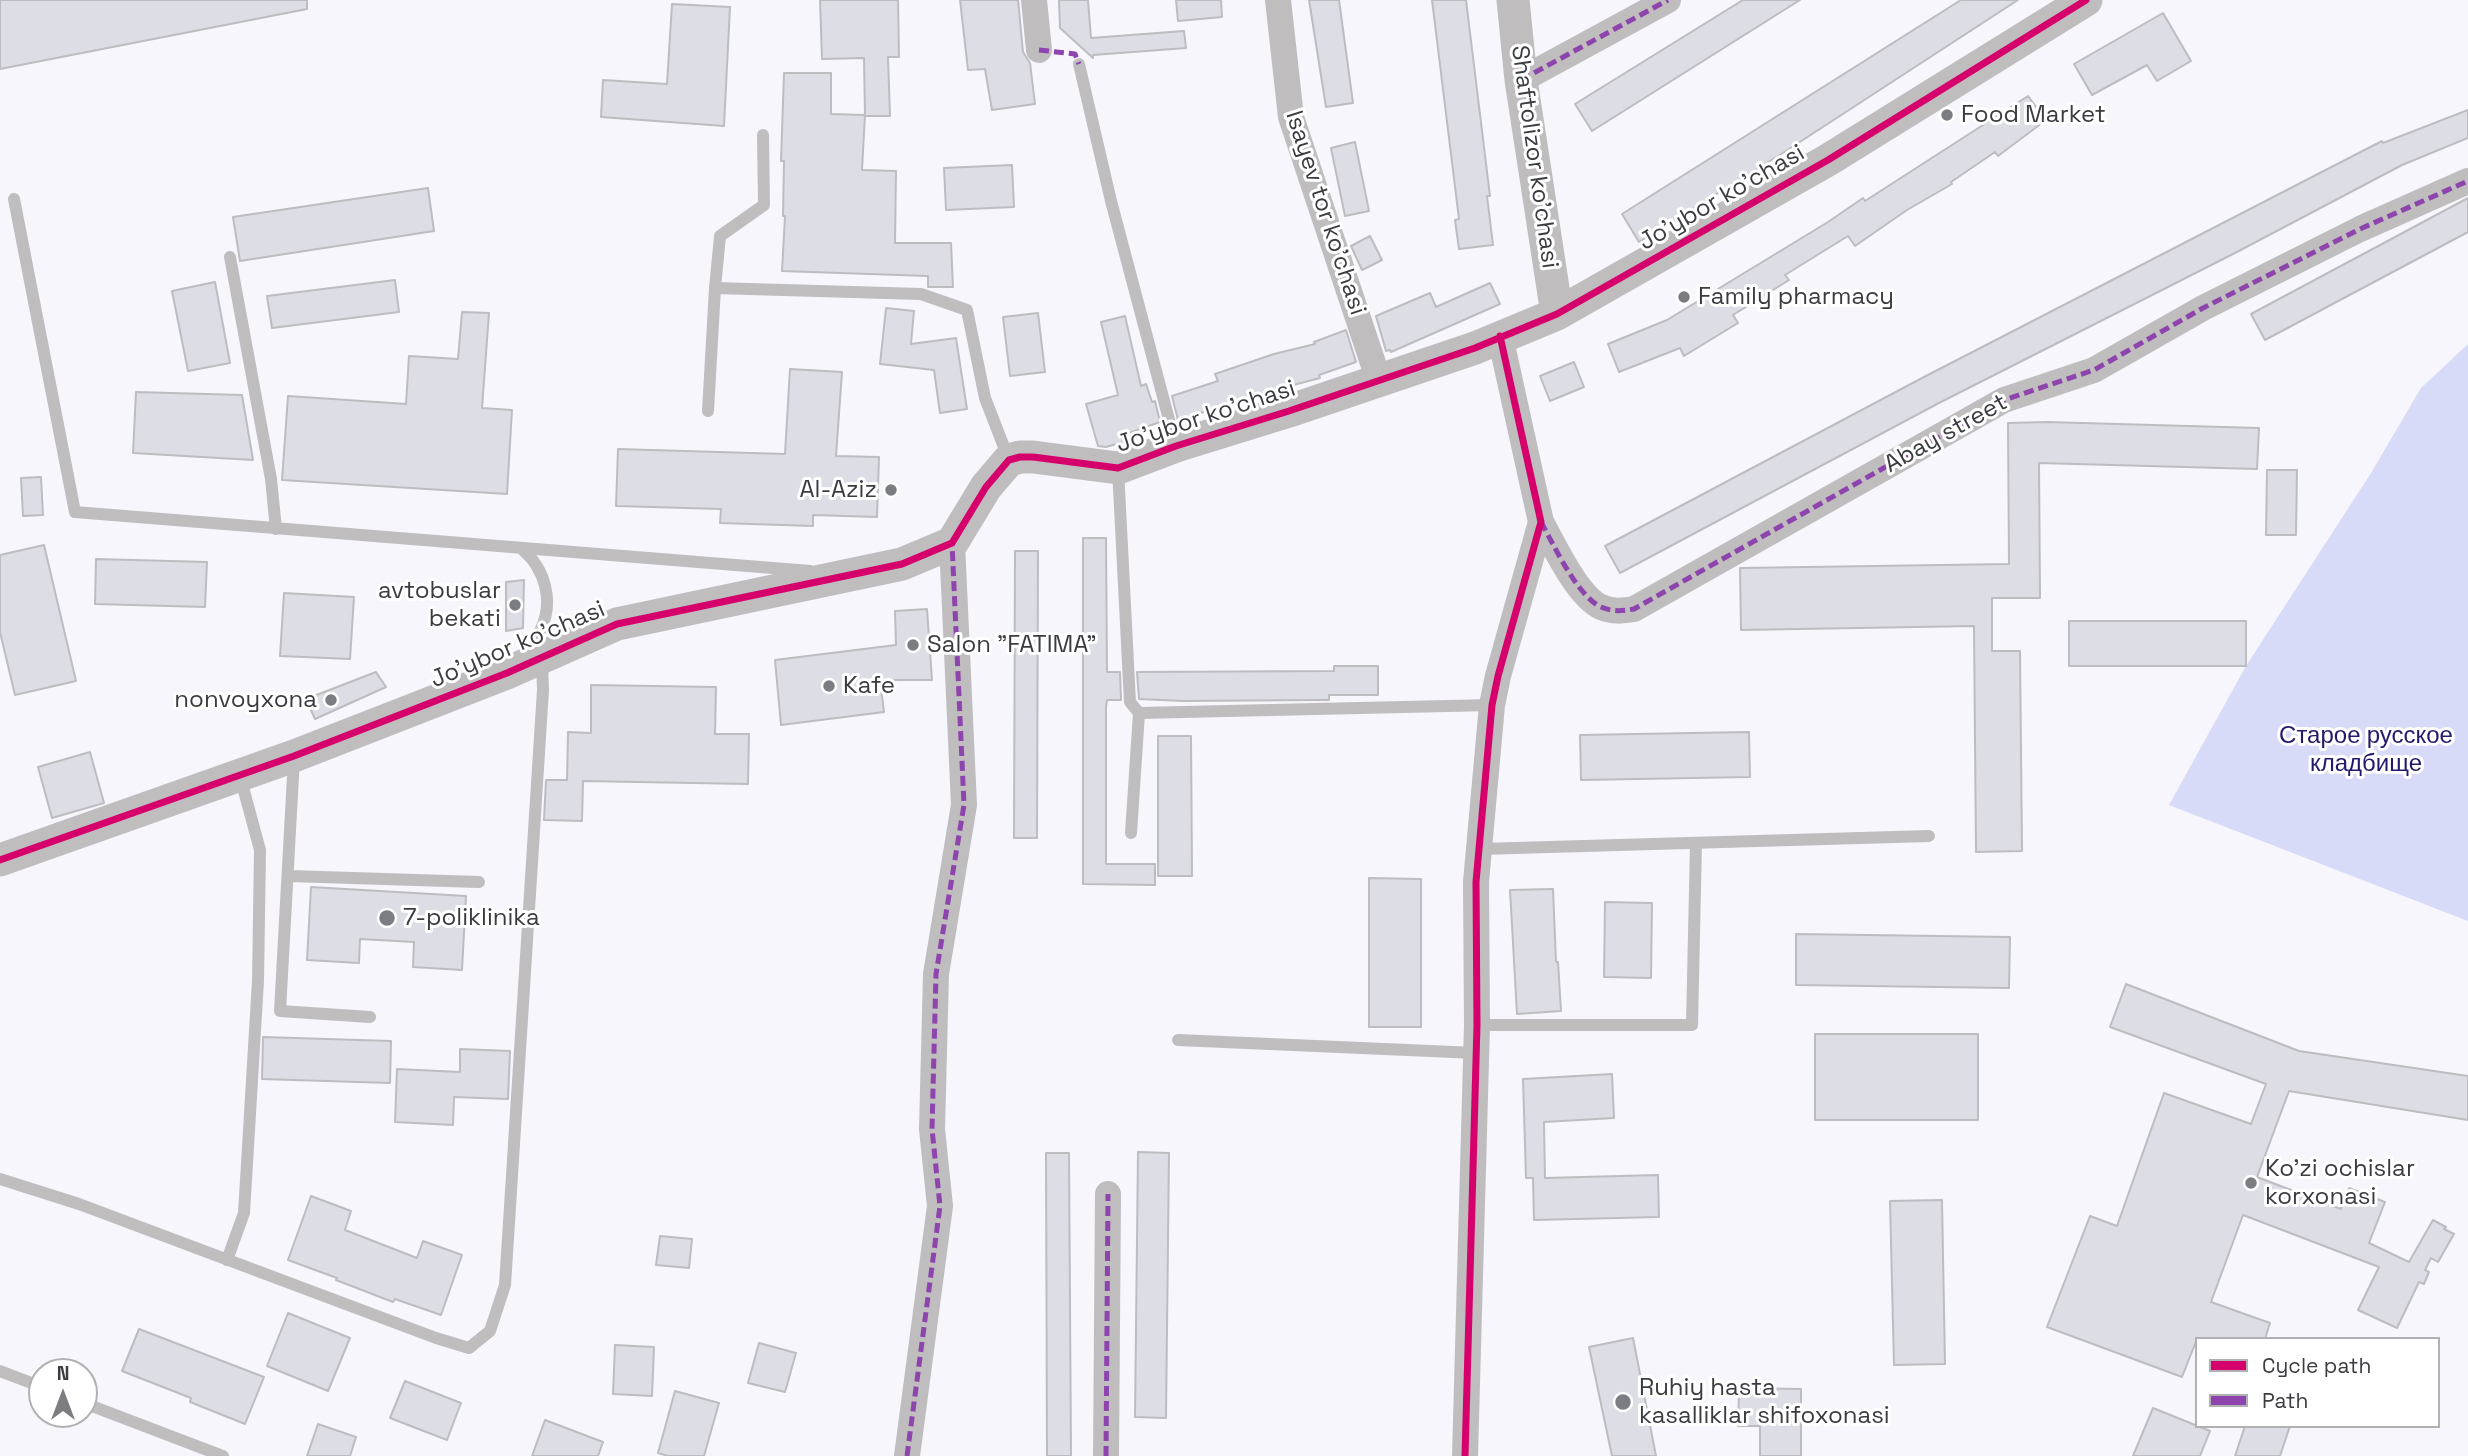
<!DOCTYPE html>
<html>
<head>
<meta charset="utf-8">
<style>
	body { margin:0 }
	#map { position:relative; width:2468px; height:1456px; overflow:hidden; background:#f6f6fc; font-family:"Space Grotesk",sans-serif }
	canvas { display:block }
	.legend { position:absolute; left:2195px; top:1337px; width:245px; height:91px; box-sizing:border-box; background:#fff; border:2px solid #b1b1b3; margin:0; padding:9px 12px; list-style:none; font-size:21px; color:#3b3c40 }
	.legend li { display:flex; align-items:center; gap:14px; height:35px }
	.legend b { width:35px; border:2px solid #b1b1b3 }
	.north { position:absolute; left:28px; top:1358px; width:70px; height:70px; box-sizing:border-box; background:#fff; border:2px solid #b1b1b3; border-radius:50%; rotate:0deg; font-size:19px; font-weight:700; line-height:28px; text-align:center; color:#3b3c40 }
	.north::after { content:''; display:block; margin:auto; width:24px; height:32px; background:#7c7d82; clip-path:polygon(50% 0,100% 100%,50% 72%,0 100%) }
</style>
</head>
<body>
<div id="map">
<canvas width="2468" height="1456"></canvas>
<ul class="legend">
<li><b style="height:9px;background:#d6006c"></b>Cycle path</li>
<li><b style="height:9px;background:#8e44ad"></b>Path</li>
</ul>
<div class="north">N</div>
</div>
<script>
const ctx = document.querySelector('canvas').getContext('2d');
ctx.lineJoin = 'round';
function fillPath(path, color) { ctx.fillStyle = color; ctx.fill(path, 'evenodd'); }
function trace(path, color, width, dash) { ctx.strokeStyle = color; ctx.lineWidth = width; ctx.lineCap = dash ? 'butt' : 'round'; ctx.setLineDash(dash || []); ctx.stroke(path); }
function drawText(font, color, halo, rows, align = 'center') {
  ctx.font = font + ' "Space Grotesk",sans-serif'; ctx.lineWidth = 6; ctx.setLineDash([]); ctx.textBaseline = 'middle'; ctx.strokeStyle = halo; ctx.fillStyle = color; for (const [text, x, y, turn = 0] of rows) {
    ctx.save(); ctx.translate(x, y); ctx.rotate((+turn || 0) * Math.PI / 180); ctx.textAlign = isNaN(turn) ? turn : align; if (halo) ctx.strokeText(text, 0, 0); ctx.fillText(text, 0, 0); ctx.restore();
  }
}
fillPath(new Path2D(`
	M 2468,344 L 2468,921 L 2169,805 L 2246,666 L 2371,473 L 2421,388 Z`), '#d7dbf8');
const building = new Path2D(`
	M 0,0 L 307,0 L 307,9 L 0,69 Z
	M 820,0 L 898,0 L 899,57 L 888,57 L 890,116 L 865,116 L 864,58 L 822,59 Z
	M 960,0 L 1018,0 L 1023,52 L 1030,63 L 1035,104 L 992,110 L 985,69 L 968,70 Z
	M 1059,0 L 1088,0 L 1091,38 L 1184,31 L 1186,48 L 1093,55 L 1093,58 L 1060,28 Z
	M 1176,0 L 1221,0 L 1222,17 L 1178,21 Z
	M 1309,0 L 1339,0 L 1353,103 L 1326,107 Z
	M 1432,0 L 1466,0 L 1490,196 L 1487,196 L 1493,245 L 1459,249 L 1455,220 L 1459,219 Z
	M 1743,0 L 1800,0 L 1592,131 L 1575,104 Z
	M 1961,0 L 2018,0 L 1786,151 L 1639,242 L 1622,214 Z
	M 672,4 L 730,7 L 724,126 L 601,117 L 603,80 L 667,84 Z
	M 2163,13 L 2191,61 L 2157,81 L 2147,65 L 2092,95 L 2074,64 Z
	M 784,73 L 831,73 L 831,114 L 865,115 L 862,170 L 896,171 L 895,243 L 951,243 L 953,287 L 928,287 L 928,276 L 782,271 L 785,216 L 783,216 L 784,161 L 781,161 Z
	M 2028,96 L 2046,120 L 1998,156 L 1995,152 L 1951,182 L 1952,184 L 1907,210 L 1855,246 L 1848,236 L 1785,275 L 1789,280 L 1733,315 L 1738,323 L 1684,356 L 1680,348 L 1619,372 L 1608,344 L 1667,320 L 1828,222 L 1863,198 L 1865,201 Z
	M 2468,110 L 2468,138 L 2402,165 L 2235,253 L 1939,403 L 1620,573 L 1605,546 L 1924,377 L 2382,141 L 2383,143 Z
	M 1355,142 L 1369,211 L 1345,216 L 1331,148 Z
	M 1012,165 L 1014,207 L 946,210 L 944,168 Z
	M 428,188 L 434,231 L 240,261 L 233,217 Z
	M 2468,198 L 2468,232 L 2265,340 L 2251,314 Z
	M 1370,236 L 1382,260 L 1362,270 L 1351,246 Z
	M 395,280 L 399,312 L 272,328 L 267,296 Z
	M 215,282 L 230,363 L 188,371 L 172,291 Z
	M 1490,283 L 1500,304 L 1391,352 L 1390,350 L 1386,351 L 1376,316 L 1430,293 L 1436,307 Z
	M 886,308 L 914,311 L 911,344 L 956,338 L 967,409 L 940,413 L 934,370 L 880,364 Z
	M 462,312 L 489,313 L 482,408 L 512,410 L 507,494 L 282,480 L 288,396 L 406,404 L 409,356 L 458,359 Z
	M 1038,313 L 1045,372 L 1010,376 L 1003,317 Z
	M 1125,316 L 1141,386 L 1146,384 L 1152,402 L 1155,401 L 1160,422 L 1121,436 L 1123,442 L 1106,447 L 1098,446 L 1086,404 L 1118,395 L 1101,322 Z
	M 1346,330 L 1356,362 L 1319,375 L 1320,378 L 1274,390 L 1178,420 L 1172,396 L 1218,381 L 1215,374 L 1274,354 L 1315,344 L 1314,342 Z
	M 1574,362 L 1584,387 L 1550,401 L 1540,376 Z
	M 790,369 L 842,372 L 836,456 L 879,457 L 877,517 L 813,515 L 813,526 L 720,523 L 721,509 L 616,506 L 618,449 L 785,454 Z
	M 136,392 L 242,395 L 253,460 L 133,453 Z
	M 2047,422 L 2259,428 L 2257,469 L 2039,463 L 2040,598 L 1992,598 L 1992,651 L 2020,651 L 2022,851 L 1976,852 L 1974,626 L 1741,630 L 1740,568 L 2009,564 L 2008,423 Z
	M 2267,470 L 2297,470 L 2296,535 L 2266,535 Z
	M 41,477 L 43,515 L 23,516 L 21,478 Z
	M 1083,538 L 1106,538 L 1107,672 L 1120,672 L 1121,700 L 1107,700 L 1106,707 L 1106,864 L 1155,864 L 1155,885 L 1083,884 Z
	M 44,545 L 76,681 L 15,695 L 0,632 L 0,555 Z
	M 1015,551 L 1038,551 L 1037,838 L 1014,838 Z
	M 96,559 L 207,562 L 205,607 L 95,604 Z
	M 524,580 L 523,628 L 506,631 L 506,582 Z
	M 284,593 L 354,597 L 350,659 L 280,656 Z
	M 927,609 L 932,680 L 880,680 L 884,712 L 781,725 L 775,660 L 896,645 L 895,611 Z
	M 2069,621 L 2246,621 L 2246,666 L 2069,666 Z
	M 1334,666 L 1378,666 L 1378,695 L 1329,695 L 1329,700 L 1321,700 L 1183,701 L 1139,699 L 1137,672 L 1334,671 Z
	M 376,672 L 386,687 L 315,719 L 306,699 Z
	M 591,685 L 716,687 L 715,734 L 749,734 L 748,784 L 583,781 L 582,821 L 544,820 L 546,780 L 567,780 L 568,732 L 591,733 Z
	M 1749,732 L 1750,777 L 1581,780 L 1580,735 Z
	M 1158,736 L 1191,736 L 1192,876 L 1158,876 Z
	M 90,752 L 104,803 L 52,818 L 38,767 Z
	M 1369,878 L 1421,879 L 1421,1027 L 1369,1027 Z
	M 311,887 L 466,896 L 462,970 L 413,967 L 414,942 L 360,939 L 359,963 L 307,960 Z
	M 1553,889 L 1556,962 L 1558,962 L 1561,1011 L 1517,1014 L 1510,890 Z
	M 1605,902 L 1652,903 L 1651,978 L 1604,977 Z
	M 1796,934 L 2010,937 L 2009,988 L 1796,985 Z
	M 2126,984 L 2299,1051 L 2468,1076 L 2468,1120 L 2289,1091 L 2257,1177 L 2341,1209 L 2349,1188 L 2385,1202 L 2369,1243 L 2409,1262 L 2433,1220 L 2446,1227 L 2444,1229 L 2454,1234 L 2438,1262 L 2431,1258 L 2425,1270 L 2429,1272 L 2424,1284 L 2419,1282 L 2397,1328 L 2358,1310 L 2379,1267 L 2243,1215 L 2211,1302 L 2270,1323 L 2265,1339 L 2197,1339 L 2182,1377 L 2047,1327 L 2090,1216 L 2117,1226 L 2164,1093 L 2251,1124 L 2266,1084 L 2110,1027 Z
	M 1815,1034 L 1978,1034 L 1978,1120 L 1815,1120 Z
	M 263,1037 L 391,1041 L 390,1083 L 262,1079 Z
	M 460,1049 L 510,1051 L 508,1099 L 454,1097 L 453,1125 L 395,1122 L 397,1069 L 460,1072 Z
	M 1612,1074 L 1614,1118 L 1544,1122 L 1545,1178 L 1658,1175 L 1659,1217 L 1534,1220 L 1533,1178 L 1526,1178 L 1523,1079 Z
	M 1138,1152 L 1169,1153 L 1166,1418 L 1135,1417 Z
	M 1046,1153 L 1069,1153 L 1071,1456 L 1047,1456 Z
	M 311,1196 L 351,1211 L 345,1230 L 417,1258 L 423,1241 L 462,1255 L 441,1315 L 395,1299 L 393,1302 L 336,1280 L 337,1278 L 288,1260 Z
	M 1942,1200 L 1945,1364 L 1894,1365 L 1890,1201 Z
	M 660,1236 L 692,1239 L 689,1268 L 656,1265 Z
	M 288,1313 L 350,1338 L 328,1391 L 267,1366 Z
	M 139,1329 L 264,1377 L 245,1424 L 190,1402 L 191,1398 L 122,1371 Z
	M 1633,1338 L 1656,1456 L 1612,1456 L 1589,1347 Z
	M 759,1343 L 796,1353 L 785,1392 L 748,1383 Z
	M 615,1345 L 654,1347 L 652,1396 L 613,1394 Z
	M 405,1381 L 461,1403 L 447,1440 L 390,1418 Z
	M 1739,1388 L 1801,1389 L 1801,1456 L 1760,1456 L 1760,1426 L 1738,1426 Z
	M 675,1391 L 719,1403 L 704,1456 L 668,1456 L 658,1453 Z
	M 2153,1408 L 2210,1431 L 2200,1456 L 2133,1456 Z
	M 545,1420 L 603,1442 L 598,1456 L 532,1456 Z
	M 318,1424 L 356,1437 L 350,1456 L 307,1456 Z
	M 2245,1426 L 2290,1426 L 2280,1456 L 2235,1456 Z`);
fillPath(building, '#dddee5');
trace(building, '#bcbcc1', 2);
trace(new Path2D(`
	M 1079,64 L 1111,201 L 1176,446
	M 14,199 L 75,512 L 810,571
	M 230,257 L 271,479 L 276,529
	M 715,288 L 921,294 L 967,310 L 985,398 L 1009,460
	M 708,411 L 715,288 L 720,236 L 764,205 L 763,135
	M 1118,469 L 1130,702 L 1139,713
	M 521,656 C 527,648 537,639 541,629 C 554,601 545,569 523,550
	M 294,758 L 280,1011 L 370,1017
	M 1131,833 L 1139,713 L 1492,705
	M 1481,849 L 1929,836
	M 289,876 L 479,882
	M 1477,1025 L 1692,1025 L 1696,843
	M 1178,1040 L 1476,1053
	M 0,1179 L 79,1204 L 436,1338 L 469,1348 L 490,1331 L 505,1285 L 543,690 L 542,661
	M 227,1260 L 244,1213 L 258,981 L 260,850 L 240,776
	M 0,1371 L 42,1387
	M 84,1403 L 223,1456`), '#bfbdbe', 12);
trace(new Path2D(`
	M 1034,0 L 1039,50
	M 1278,0 L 1291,117 L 1379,381
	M 1521,80 L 1668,0
	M 1541,522 C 1554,545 1577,596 1601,607 C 1613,612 1622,611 1634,609 L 2004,400 L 2094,370 L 2203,308 L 2360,229 L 2468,181
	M 907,1456 L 940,1206 L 932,1129 L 936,974 L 964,805 L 952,543
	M 1106,1456 L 1108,1194
	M 1465,1456 L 1477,1025 L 1476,882 L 1492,705 L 1498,676 L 1541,522 L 1500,336`), '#bfbdbe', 26);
trace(new Path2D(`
	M 1513,0 L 1521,80 L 1557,314
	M 0,860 L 294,756 L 507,673 L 617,624 L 902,564 L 952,543 L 986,487 L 1009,460 L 1020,457 L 1033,457 L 1118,468 L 1176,446 L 1289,411 L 1475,348 L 1557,314 L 1828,160 L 2086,0`), '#bfbdbe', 33);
trace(new Path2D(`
	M 1039,50 L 1075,54 L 1079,64
	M 1521,80 L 1668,0
	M 1541,522 C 1554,545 1577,596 1601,607 C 1613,612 1622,611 1634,609 L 2004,400 L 2094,370 L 2203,308 L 2360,229 L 2468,181
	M 907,1456 L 940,1206 L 932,1129 L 936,974 L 964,805 L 952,543
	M 1106,1456 L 1108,1194`), '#8e44ad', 5, [10, 5]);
trace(new Path2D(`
	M 0,860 L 294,756 L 507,673 L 617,624 L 902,564 L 952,543 L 986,487 L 1009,460 L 1020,457 L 1033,457 L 1118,468 L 1176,446 L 1289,411 L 1475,348 L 1557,314 L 1828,160 L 2086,0
	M 1465,1456 L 1477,1025 L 1476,882 L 1492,705 L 1498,676 L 1541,522 L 1500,336`), '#d6006c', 7);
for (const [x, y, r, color] of [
	[1947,115,7,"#7c7d82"],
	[1684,297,7,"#7c7d82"],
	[891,490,7,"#7c7d82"],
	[515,605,7,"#7c7d82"],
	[913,645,7,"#7c7d82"],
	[829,686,7,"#7c7d82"],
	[331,700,7,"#7c7d82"],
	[387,918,9,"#7c7d82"],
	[2251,1183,7,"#7c7d82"],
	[1623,1402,9,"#7c7d82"]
]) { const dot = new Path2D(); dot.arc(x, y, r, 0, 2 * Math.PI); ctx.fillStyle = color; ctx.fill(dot); trace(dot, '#fff', 2.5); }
drawText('24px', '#3b3c40', '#fff', [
	["Food Market",1961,115],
	["Family pharmacy",1698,297],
	["Al-Aziz",877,490,"right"],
	["avtobuslar",501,591,"right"],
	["bekati",501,619,"right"],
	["Salon \"FATIMA\"",927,645],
	["Kafe",843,686],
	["nonvoyxona",317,700,"right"],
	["7-poliklinika",403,918],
	["Ko'zi ochislar",2265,1169],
	["korxonasi",2265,1197],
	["Ruhiy hasta",1639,1388],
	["kasalliklar shifoxonasi",1639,1416]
], 'left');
drawText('24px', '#3b3c40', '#fff', [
	["Shaftolizor ko'chasi",1534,157,82],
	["Jo'ybor ko'chasi",1722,198,-30],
	["Isayev tor ko'chasi",1325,213,72],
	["Jo'ybor ko'chasi",1206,417,-18],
	["Abay street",1946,434,-29],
	["Jo'ybor ko'chasi",518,645,-23]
]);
drawText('24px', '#221a6a', '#fff', [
	["Старое русское",2366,736],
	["кладбище",2366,764]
]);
</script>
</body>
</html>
